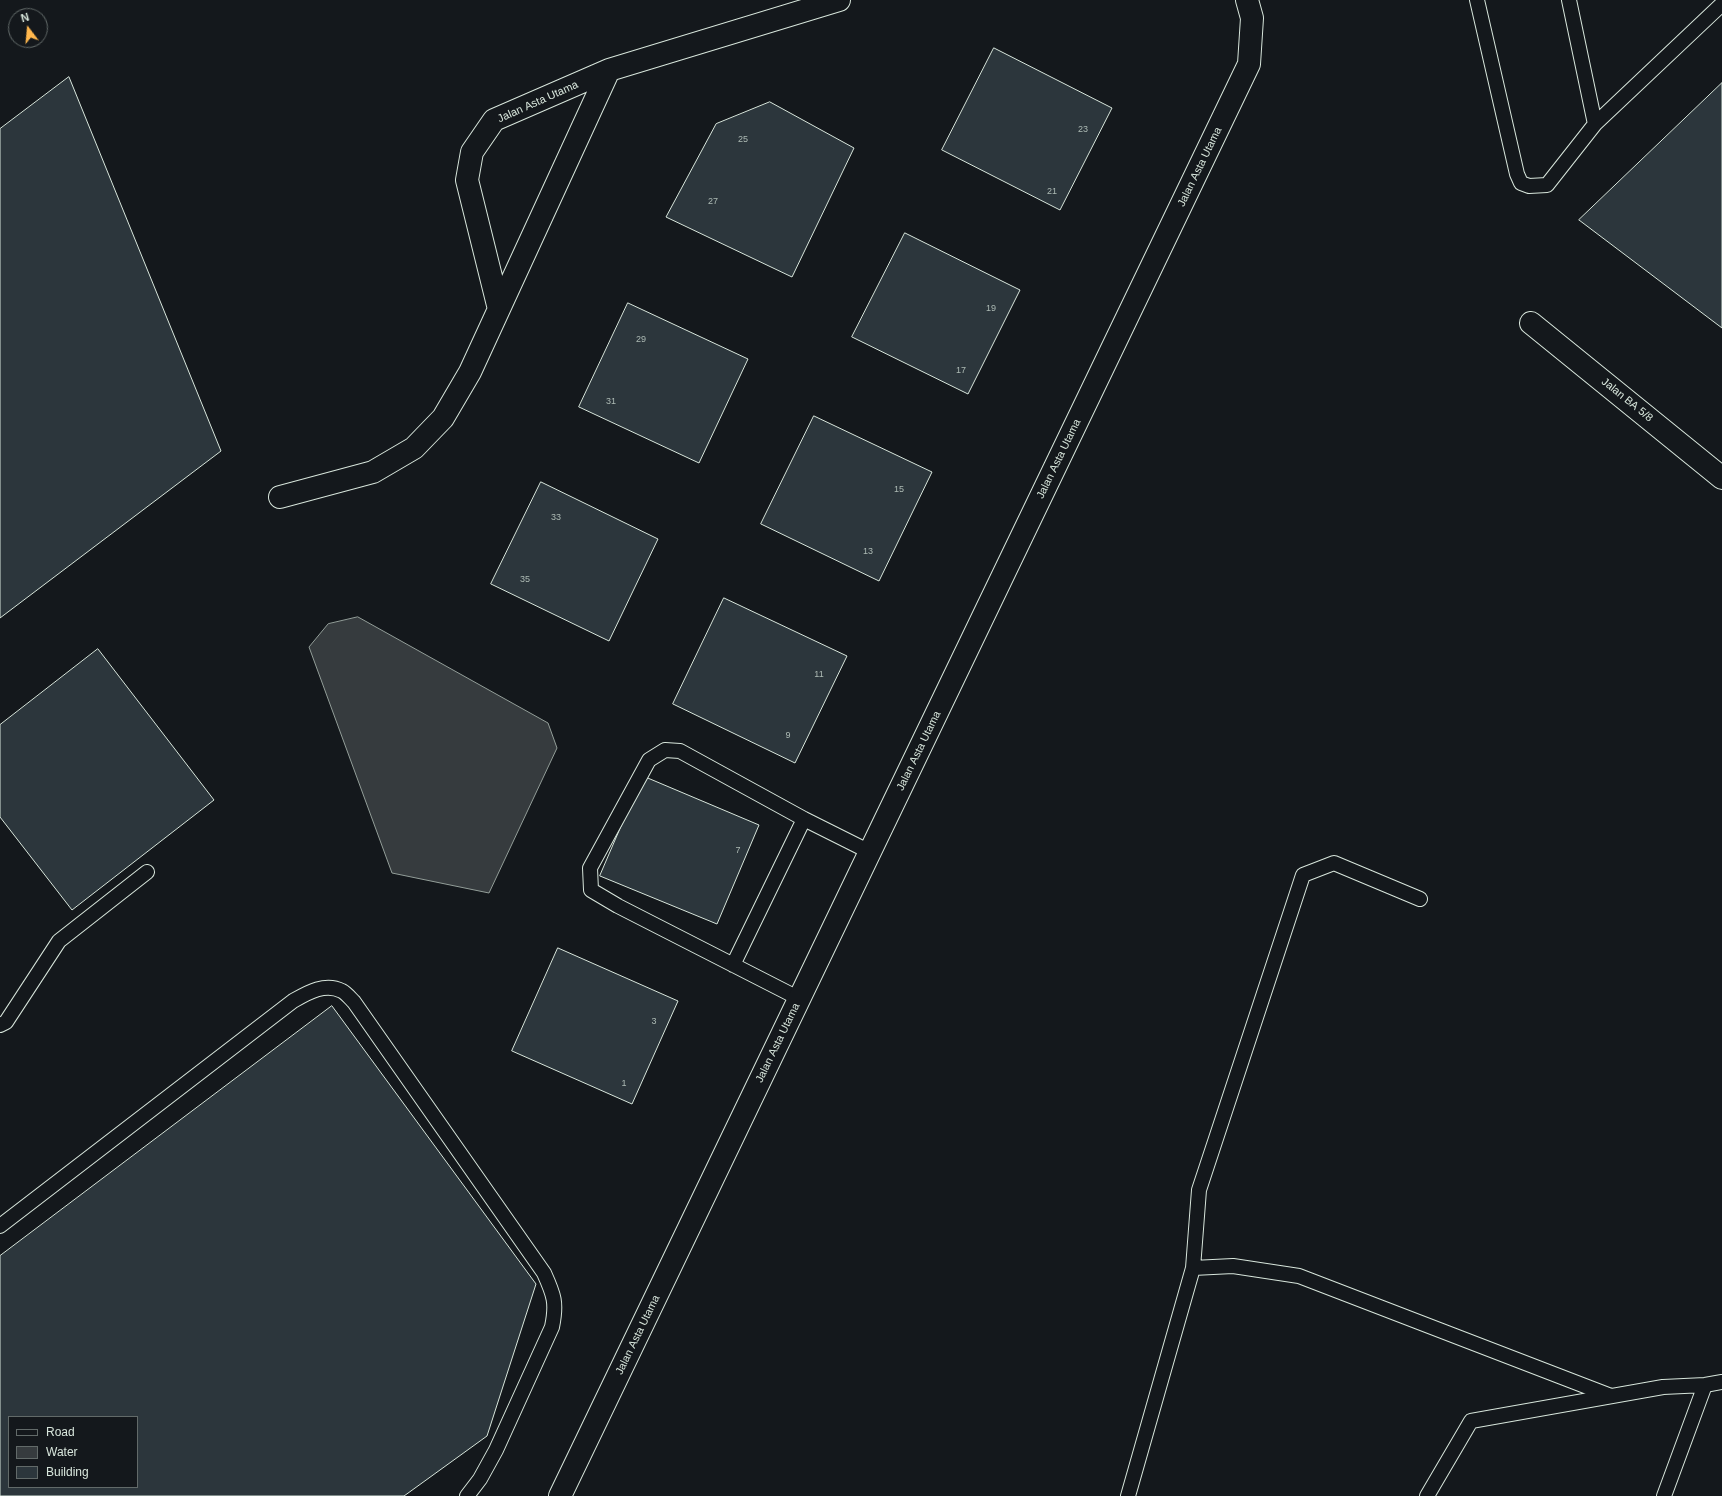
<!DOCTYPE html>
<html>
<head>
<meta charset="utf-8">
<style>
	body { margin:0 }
	#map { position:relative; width:1722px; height:1496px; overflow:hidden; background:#14181c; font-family:Helvetica,sans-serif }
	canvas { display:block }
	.legend { position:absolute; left:8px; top:1416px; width:130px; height:72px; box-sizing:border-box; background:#14181c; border:1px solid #626a69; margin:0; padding:5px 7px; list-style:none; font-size:12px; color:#d8e6dc }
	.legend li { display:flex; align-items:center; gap:8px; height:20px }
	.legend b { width:20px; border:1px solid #626a69 }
	.north { position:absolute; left:8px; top:8px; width:40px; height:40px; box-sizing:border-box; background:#14181c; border:1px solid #626a69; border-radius:50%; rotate:344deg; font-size:11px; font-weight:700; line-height:16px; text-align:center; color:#d8e6dc }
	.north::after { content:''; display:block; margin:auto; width:14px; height:18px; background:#ffb74d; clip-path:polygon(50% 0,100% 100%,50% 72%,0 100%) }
</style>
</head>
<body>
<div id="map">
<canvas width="1722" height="1496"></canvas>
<ul class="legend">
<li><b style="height:5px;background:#14181c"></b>Road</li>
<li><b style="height:11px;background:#363b3e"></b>Water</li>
<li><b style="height:11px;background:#2c363c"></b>Building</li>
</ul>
<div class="north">N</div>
</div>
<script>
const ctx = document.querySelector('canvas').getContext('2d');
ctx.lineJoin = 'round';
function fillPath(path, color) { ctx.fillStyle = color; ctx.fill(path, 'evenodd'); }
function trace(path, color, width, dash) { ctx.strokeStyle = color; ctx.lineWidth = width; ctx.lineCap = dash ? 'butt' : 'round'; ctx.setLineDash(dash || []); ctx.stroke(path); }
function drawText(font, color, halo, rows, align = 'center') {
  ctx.font = font + ' Helvetica,sans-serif'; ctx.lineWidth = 3; ctx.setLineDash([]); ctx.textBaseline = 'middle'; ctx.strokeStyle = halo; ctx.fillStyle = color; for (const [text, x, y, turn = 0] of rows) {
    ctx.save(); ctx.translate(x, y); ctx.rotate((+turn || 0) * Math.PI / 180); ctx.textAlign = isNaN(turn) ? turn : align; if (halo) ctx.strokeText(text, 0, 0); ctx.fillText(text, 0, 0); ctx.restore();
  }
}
const water = new Path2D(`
	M 358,617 L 548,723 L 557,748 L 489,893 L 392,873 L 309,647 L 328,624 Z`);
fillPath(water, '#363b3e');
trace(water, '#939e99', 1);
const building = new Path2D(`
	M 994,48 L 1112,108 L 1060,210 L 942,150 Z
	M 69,77 L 221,451 L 0,618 L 0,129 Z
	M 1722,83 L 1722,328 L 1579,220 Z
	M 770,102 L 854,148 L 792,277 L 666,217 L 716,124 Z
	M 905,233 L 1020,290 L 968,394 L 852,337 Z
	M 628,303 L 748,359 L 699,463 L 579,407 Z
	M 814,416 L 932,472 L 879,581 L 761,524 Z
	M 541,482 L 658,539 L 609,641 L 491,584 Z
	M 724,598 L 847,656 L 795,763 L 673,704 Z
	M 98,649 L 214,800 L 72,910 L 0,817 L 0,725 Z
	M 643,776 L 759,825 L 717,924 L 600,876 Z
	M 558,948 L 678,1001 L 632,1104 L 512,1051 Z
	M 332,1006 L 536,1284 L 487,1436 L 404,1496 L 0,1496 L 0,1256 ZM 9,1417 L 137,1417 L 137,1487 L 9,1487 Z`);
fillPath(building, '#2c363c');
trace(building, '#d8e6dc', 1);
const service = new Path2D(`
	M 1477,0 L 1517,174 L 1521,183 L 1529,186 L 1547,185 L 1595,124 L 1722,4
	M 1569,0 L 1595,124
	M 733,965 L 804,819
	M 800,999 L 618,906 L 591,890 L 590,868 L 649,760 L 665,750 L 680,751 L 804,819 L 870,852
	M 0,1025 L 6,1022 L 59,941 L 147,872
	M 0,1226 L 293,1001 C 307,993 325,982 342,991 C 346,993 350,998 354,1002 L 544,1273 C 554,1295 557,1303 552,1327 L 496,1450 L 480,1479 L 467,1496
	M 1193,1268 L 1199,1190 L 1303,875 L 1334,863 L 1420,899
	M 1128,1496 L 1193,1268 L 1233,1266 L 1299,1276 L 1611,1396
	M 1427,1496 L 1471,1421 L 1663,1387 L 1705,1385 L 1722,1382
	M 1664,1496 L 1705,1385`);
const minor = new Path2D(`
	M 499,309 L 467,180 L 472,152 L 494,120 L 609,70 L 839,0
	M 1531,323 L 1722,478
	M 280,497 L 373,472 L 414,448 L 443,418 L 470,372 L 609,70
	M 560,1496 L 1249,64 L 1252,18 L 1247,0`);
trace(service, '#d8e6dc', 16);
trace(minor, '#d8e6dc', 24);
trace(service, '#14181c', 14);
trace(minor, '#14181c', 22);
drawText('9px', '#adbab4', null, [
	["23",1083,130],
	["25",743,140],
	["21",1052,192],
	["27",713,202],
	["19",991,309],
	["29",641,340],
	["17",961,371],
	["31",611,402],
	["15",899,490],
	["33",556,518],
	["13",868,552],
	["35",525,580],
	["11",819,675],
	["9",788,736],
	["7",738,851],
	["3",654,1022],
	["1",624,1084]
]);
drawText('11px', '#d8e6dc', '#14181c', [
	["Jalan Asta Utama",538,102,-24],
	["Jalan Asta Utama",1200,167,-64],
	["Jalan BA 5/8",1627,400,39],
	["Jalan Asta Utama",1059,459,-64],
	["Jalan Asta Utama",919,751,-64],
	["Jalan Asta Utama",778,1043,-64],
	["Jalan Asta Utama",638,1335,-64]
]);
</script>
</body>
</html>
